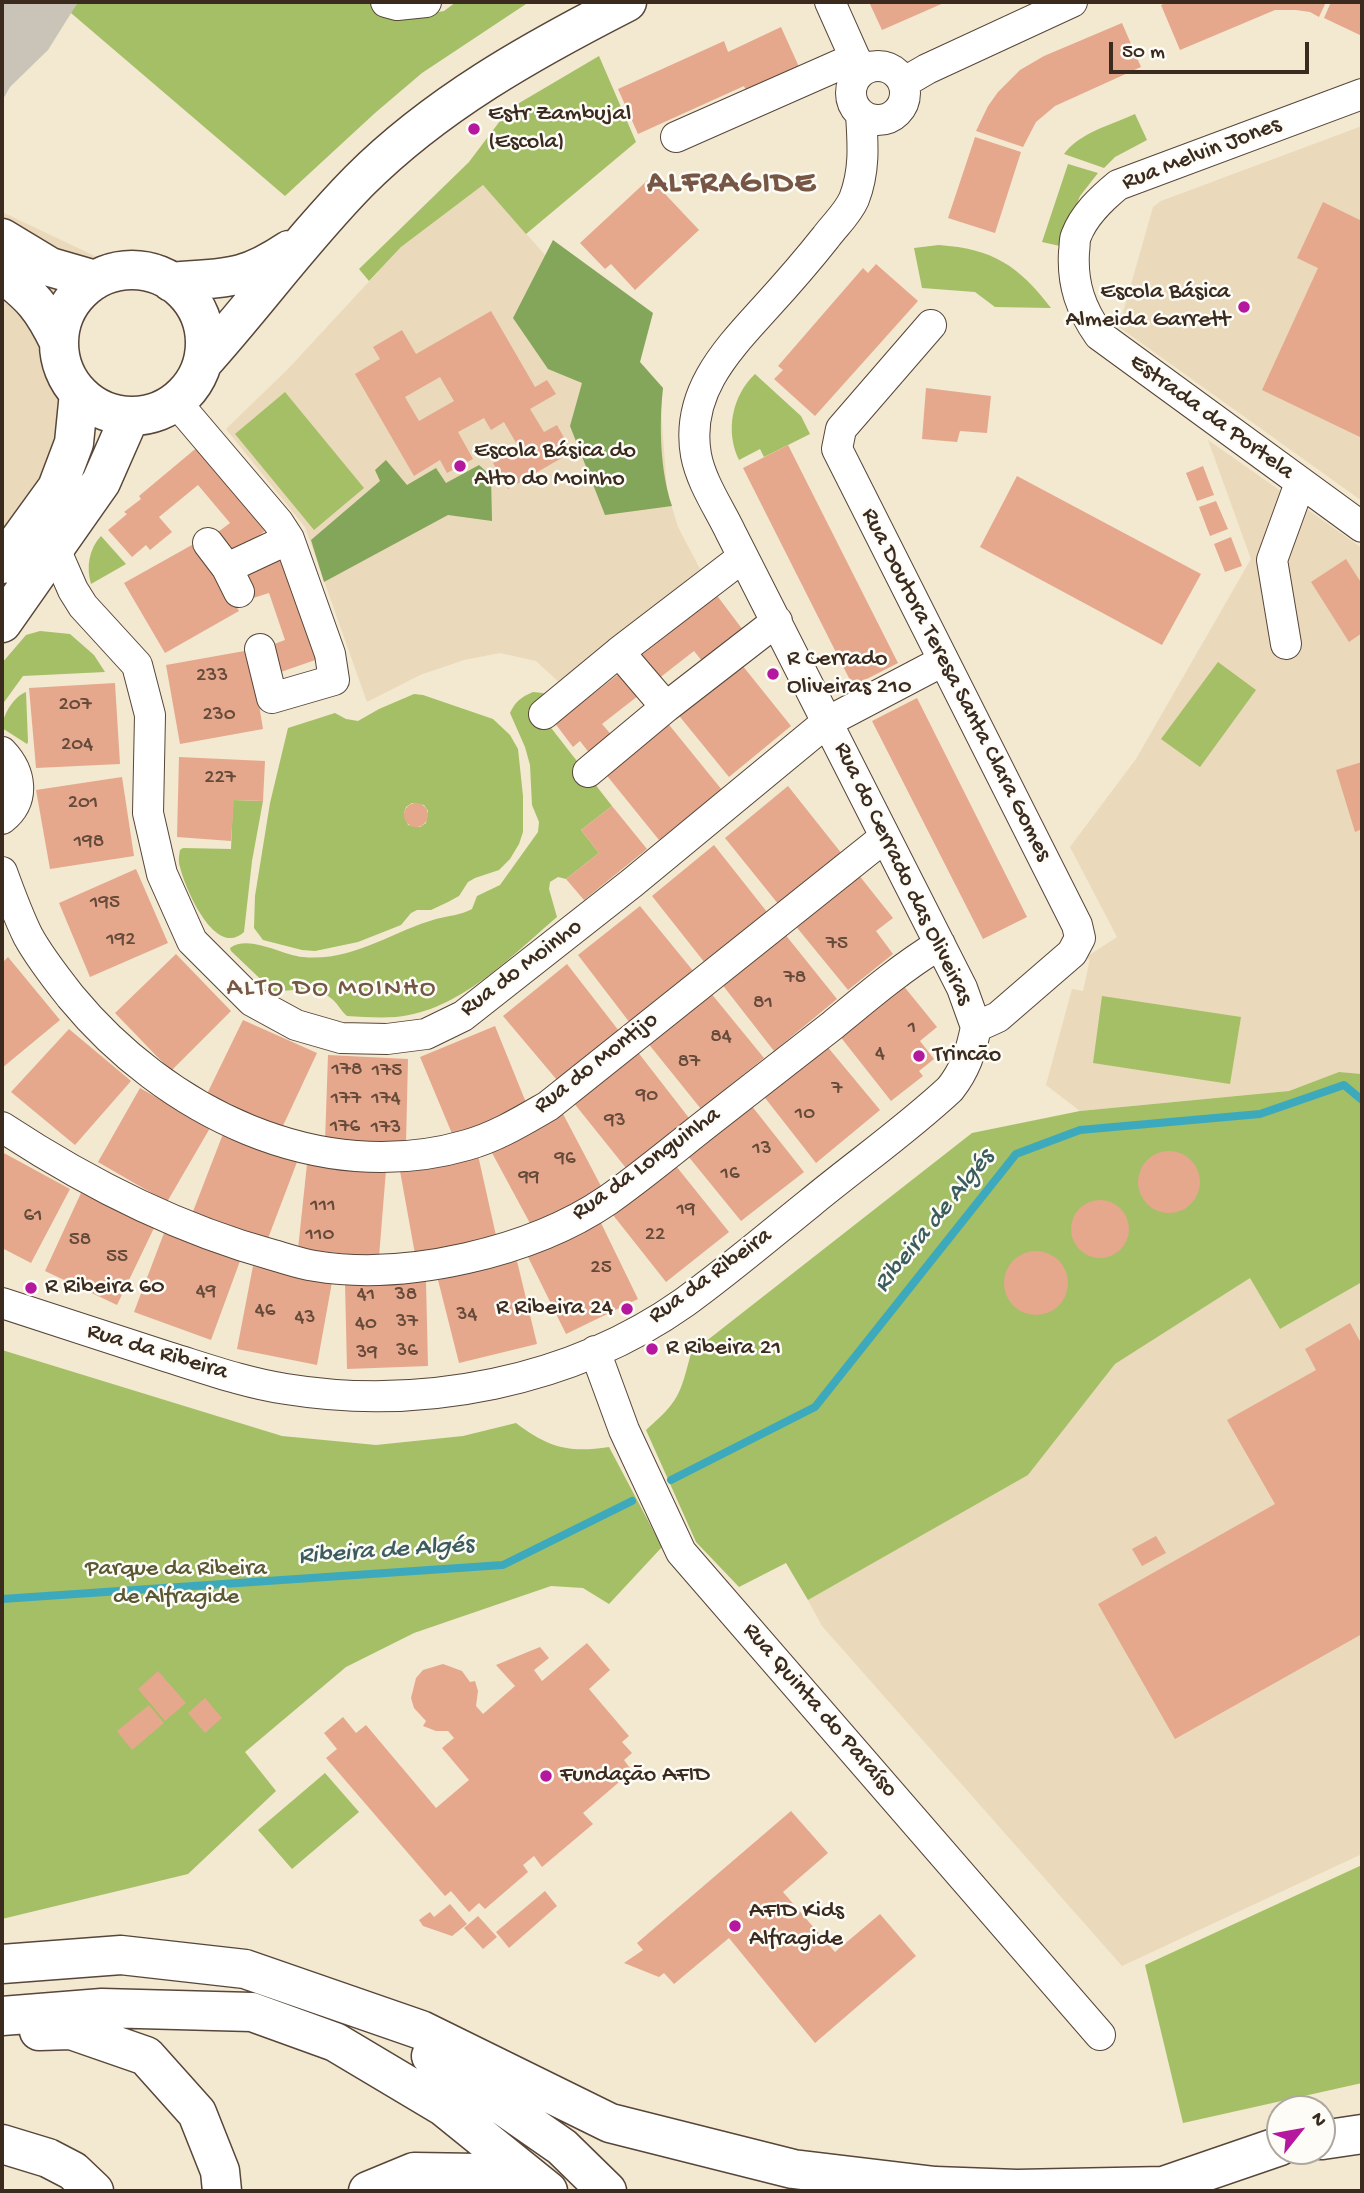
<!DOCTYPE html>
<html>
<head>
<meta charset="utf-8">
<style>
	body { margin:0 }
	#map { position:relative; width:1364px; height:2193px; overflow:hidden; background:#f3e8d0; font-family:"Gochi Hand",sans-serif }
	canvas { display:block }
	.frame { position:absolute; inset:0; border:4px solid #3b2a1e; pointer-events:none }
	.north { position:absolute; left:1266px; top:2095px; width:70px; height:70px; box-sizing:border-box; background:#fdfcf7; border:2px solid #afa8a0; border-radius:50%; rotate:59deg; font-size:19px; font-weight:700; line-height:28px; text-align:center; color:#3b2a1e }
	.north::after { content:''; display:block; margin:auto; width:24px; height:32px; background:#b5179e; clip-path:polygon(50% 0,100% 100%,50% 72%,0 100%) }
	.scale { position:absolute; left:1109px; top:42px; width:200px; height:32px; box-sizing:border-box; border:4px solid #3b2a1e; border-top:0; padding-left:9px; font-size:21px; line-height:24px; white-space:nowrap; color:#3b2a1e; -webkit-text-stroke:5px #fdfcf7; paint-order:stroke }
</style>
</head>
<body>
<div id="map">
<canvas width="1364" height="2193"></canvas>
<div class="frame"></div>
<div class="north">N</div>
<div class="scale">50 m</div>
</div>
<script>
const ctx = document.querySelector('canvas').getContext('2d');
ctx.lineJoin = 'round';
function fillPath(path, color) { ctx.fillStyle = color; ctx.fill(path, 'evenodd'); }
function trace(path, color, width, dash) { ctx.strokeStyle = color; ctx.lineWidth = width; ctx.lineCap = dash ? 'butt' : 'round'; ctx.setLineDash(dash || []); ctx.stroke(path); }
function drawText(font, color, halo, rows, align = 'center') {
  ctx.font = font + ' "Gochi Hand",sans-serif'; ctx.lineWidth = 5; ctx.setLineDash([]); ctx.textBaseline = 'middle'; ctx.strokeStyle = halo; ctx.fillStyle = color; for (const [text, x, y, turn = 0] of rows) {
    ctx.save(); ctx.translate(x, y); ctx.rotate((+turn || 0) * Math.PI / 180); ctx.textAlign = isNaN(turn) ? turn : align; if (halo) ctx.strokeText(text, 0, 0); ctx.fillText(text, 0, 0); ctx.restore();
  }
}
fillPath(new Path2D(`
	M 1362,126 L 1362,501 L 1119,327 L 1153,207 L 1161,201 Z
	M 483,185 L 663,388 L 661,409 L 667,491 L 678,527 L 700,569 L 561,684 L 536,661 L 500,653 L 464,660 L 420,675 L 367,702 L 305,527 L 226,429 L 287,370 L 401,247 Z
	M 2,212 L 97,257 L 69,328 L 100,400 L 82,477 L 2,582 Z
	M 1208,440 L 1362,548 L 1362,1074 L 1339,1072 L 1289,1091 L 1080,1111 L 1046,1085 L 1072,989 L 1083,991 L 1090,959 L 1085,958 L 1117,937 L 1070,847 L 1136,759 L 1251,559 Z
	M 1251,1277 L 1280,1329 L 1362,1282 L 1362,1854 L 1122,1966 L 822,1626 L 808,1600 L 1028,1475 L 1115,1364 Z`), '#ead9ba');
fillPath(new Path2D(`
	M 2,2 L 78,2 L 48,50 L 10,87 L 2,101 Z`), '#cac3b8');
fillPath(new Path2D(`
	M 78,2 L 364,2 L 417,16 L 444,11 L 456,2 L 529,2 L 422,73 L 375,113 L 285,196 L 71,13 Z
	M 599,56 L 636,142 L 526,234 L 483,185 L 401,247 L 369,281 L 359,269 L 469,162 L 509,109 Z
	M 1135,114 L 1147,140 L 1115,157 L 1104,168 L 1064,154 C 1079,133 1111,125 1135,114 Z
	M 1068,164 L 1098,173 L 1080,196 L 1060,246 L 1042,242 Z
	M 939,245 C 993,249 1018,265 1051,308 L 995,307 L 975,292 L 922,288 L 914,248 Z
	M 755,374 L 801,416 L 810,434 L 764,457 L 760,449 L 739,460 C 725,431 732,396 755,374 Z
	M 285,392 L 364,488 L 314,530 L 235,434 Z
	M 101,536 L 126,564 L 91,584 C 86,567 89,549 101,536 Z
	M 40,631 L 70,634 L 94,655 L 105,672 L 23,676 L 2,705 L 2,663 L 26,635 Z
	M 1218,662 L 1256,690 L 1200,767 L 1161,739 Z
	M 26,692 L 28,742 L 27,744 L 2,728 C 2,716 14,696 26,692 Z
	M 533,692 L 543,693 L 551,698 L 541,715 L 612,806 L 581,830 L 599,853 L 566,879 L 558,877 L 550,882 L 549,889 L 557,917 C 511,956 460,1011 396,1017 C 380,1018 363,1017 347,1016 C 341,1011 338,1004 332,999 C 317,986 292,990 274,992 L 231,951 L 230,948 C 249,934 281,955 303,957 C 352,962 391,932 436,919 C 448,916 461,915 472,909 L 477,896 L 500,885 L 538,832 L 539,822 L 532,805 L 530,765 L 525,747 L 510,713 C 515,702 521,697 533,692 Z
	M 414,694 L 423,695 L 493,719 L 510,735 L 518,749 L 523,796 L 523,832 L 519,844 L 510,859 L 499,870 L 475,878 L 468,882 L 459,896 L 448,902 L 431,910 L 417,910 L 411,913 L 401,925 L 358,942 L 315,951 L 302,950 L 263,940 L 254,928 L 255,896 L 270,803 L 288,728 L 335,713 L 346,719 L 358,721 L 379,709 ZM 412,803 L 424,805 L 428,811 L 426,823 L 420,827 L 408,825 L 404,813 L 406,807 Z
	M 233,800 L 263,801 L 252,861 L 244,932 C 215,959 185,888 180,867 C 178,861 179,856 180,850 L 183,848 L 231,849 Z
	M 1102,996 L 1241,1017 L 1230,1084 L 1093,1063 Z
	M 1339,1072 L 1362,1074 L 1362,1282 L 1280,1329 L 1250,1278 L 1115,1364 L 1028,1475 L 808,1600 L 786,1563 L 739,1587 L 696,1542 L 646,1430 C 679,1401 680,1395 691,1353 L 972,1133 L 1080,1111 L 1289,1091 Z
	M 2,1350 L 282,1436 L 376,1445 L 463,1436 L 516,1423 C 549,1448 569,1453 609,1447 L 662,1547 L 609,1604 L 583,1588 L 551,1586 L 414,1633 L 346,1667 L 245,1752 L 276,1791 L 188,1874 L 2,1919 Z
	M 325,1773 L 359,1812 L 292,1869 L 258,1830 Z
	M 1362,1865 L 1362,2083 L 1183,2123 L 1145,1965 Z`), '#a4bf65');
fillPath(new Path2D(`
	M 553,240 L 653,313 L 640,362 L 663,388 C 659,425 660,470 672,506 L 605,515 L 570,426 L 582,383 L 548,369 L 513,318 Z
	M 386,460 L 407,485 L 436,468 L 446,483 L 479,465 L 491,476 L 492,521 L 448,515 L 324,582 L 311,540 L 380,481 L 375,470 Z`), '#83a65a');
trace(new Path2D(`
	M 671,1480 L 815,1407 L 1016,1154 L 1080,1130 L 1260,1114 L 1344,1085 L 1362,1100
	M 2,1599 L 503,1565 L 632,1501`), '#3da9bc', 8);
fillPath(new Path2D(`
	M 869,2 L 946,2 L 882,30 Z
	M 1168,2 L 1326,2 L 1319,17 L 1310,12 L 1296,10 L 1275,10 L 1180,50 L 1161,5 Z
	M 1331,2 L 1362,2 L 1362,36 L 1324,18 Z
	M 1122,23 L 1141,67 L 1055,106 L 1036,122 L 1023,147 L 976,131 L 988,106 L 998,92 L 1020,70 L 1044,56 Z
	M 781,27 L 800,69 L 747,93 L 744,86 L 638,134 L 618,89 L 724,41 L 728,52 Z
	M 975,137 L 1021,152 L 995,233 L 948,218 Z
	M 650,178 L 699,230 L 635,290 L 611,264 L 605,269 L 580,243 Z
	M 1323,202 L 1362,221 L 1362,438 L 1262,390 L 1318,268 L 1297,258 Z
	M 876,264 L 918,301 L 815,416 L 774,379 L 783,370 L 778,366 L 863,268 L 868,273 Z
	M 491,311 L 535,387 L 547,380 L 556,394 L 530,409 L 544,432 L 557,425 L 572,452 L 508,489 L 493,463 L 519,448 L 504,422 L 491,430 L 484,418 L 458,432 L 473,459 L 447,473 L 440,460 L 414,476 L 355,374 L 380,359 L 373,347 L 402,330 L 416,354 ZM 440,377 L 454,401 L 419,421 L 405,397 Z
	M 926,388 L 991,396 L 987,433 L 960,431 L 957,442 L 922,439 Z
	M 200,445 L 271,526 L 233,557 L 214,535 L 230,523 L 198,485 L 159,517 L 172,532 L 150,550 L 146,545 L 132,557 L 108,530 L 127,514 L 124,512 L 141,499 L 139,496 Z
	M 788,445 L 898,663 L 853,686 L 743,468 Z
	M 1203,466 L 1214,495 L 1197,501 L 1186,473 Z
	M 1017,476 L 1201,574 L 1162,645 L 980,547 Z
	M 1216,501 L 1228,529 L 1210,536 L 1199,507 Z
	M 1231,537 L 1242,566 L 1225,572 L 1214,544 Z
	M 199,541 L 239,611 L 165,653 L 124,583 Z
	M 287,555 L 321,658 L 275,674 L 266,647 L 285,640 L 269,593 L 250,599 L 241,571 Z
	M 1346,559 L 1362,584 L 1362,633 L 1349,642 L 1311,582 Z
	M 712,589 L 746,634 L 706,666 L 694,651 L 653,683 L 634,661 L 677,627 L 670,618 Z
	M 250,650 L 263,729 L 180,744 L 166,665 Z
	M 738,660 L 791,726 L 729,777 L 676,712 Z
	M 625,669 L 643,692 L 602,724 L 615,739 L 593,758 L 580,741 L 573,747 L 551,718 L 580,695 L 584,701 Z
	M 115,683 L 120,764 L 36,768 L 29,688 Z
	M 917,698 L 1027,917 L 983,939 L 872,721 Z
	M 666,721 L 722,790 L 659,840 L 604,772 Z
	M 179,757 L 265,761 L 263,801 L 234,800 L 231,841 L 177,837 Z
	M 1362,762 L 1362,829 L 1355,832 L 1336,770 Z
	M 122,777 L 134,856 L 50,869 L 36,790 Z
	M 788,786 L 842,854 L 779,905 L 725,838 Z
	M404 815a12 12 0 1 1 24 0a12 12 0 1 1-24 0Z
	M 612,806 L 647,849 L 584,900 L 566,879 L 599,853 L 581,830 Z
	M 714,845 L 767,912 L 705,963 L 652,896 Z
	M 136,869 L 168,943 L 90,977 L 59,903 Z
	M 858,874 L 893,918 L 876,931 L 893,954 L 848,990 L 794,924 Z
	M 640,906 L 694,972 L 630,1023 L 578,955 Z
	M 784,933 L 837,999 L 774,1051 L 721,983 Z
	M 176,954 L 231,1011 L 171,1071 L 115,1013 Z
	M 8,957 L 60,1020 L 2,1068 L 2,963 Z
	M 567,964 L 619,1031 L 557,1080 L 503,1016 Z
	M 902,984 L 937,1027 L 920,1041 L 934,1059 L 919,1071 L 923,1076 L 891,1101 L 839,1035 Z
	M 710,992 L 764,1058 L 701,1109 L 647,1042 Z
	M 243,1020 L 317,1053 L 281,1130 L 206,1096 Z
	M 495,1026 L 527,1105 L 453,1136 L 420,1057 Z
	M 69,1029 L 131,1081 L 75,1145 L 11,1092 Z
	M 826,1045 L 880,1110 L 816,1163 L 762,1094 Z
	M 637,1051 L 689,1118 L 626,1168 L 573,1102 Z
	M 328,1055 L 408,1059 L 406,1144 L 325,1142 Z
	M 140,1088 L 210,1128 L 167,1202 L 98,1162 Z
	M 751,1105 L 804,1172 L 741,1221 L 688,1156 Z
	M 562,1112 L 602,1188 L 532,1227 L 491,1151 Z
	M 223,1134 L 297,1162 L 267,1241 L 192,1214 Z
	M1138 1182a31 31 0 1 1 62 0a31 31 0 1 1-62 0Z
	M 2,1152 L 70,1189 L 31,1263 L 2,1248 Z
	M 478,1155 L 497,1240 L 415,1254 L 400,1171 Z
	M 307,1164 L 386,1170 L 379,1257 L 298,1249 Z
	M 676,1166 L 729,1232 L 666,1282 L 613,1215 Z
	M 81,1193 L 154,1228 L 117,1305 L 45,1271 Z
	M1071 1229a29 29 0 1 1 58 0a29 29 0 1 1-58 0Z
	M 601,1223 L 638,1299 L 566,1334 L 528,1257 Z
	M 164,1233 L 240,1261 L 211,1340 L 134,1312 Z
	M1004 1283a32 32 0 1 1 64 0a32 32 0 1 1-64 0Z
	M 517,1261 L 537,1344 L 459,1363 L 438,1280 Z
	M 253,1266 L 332,1282 L 317,1365 L 237,1349 Z
	M 426,1281 L 428,1366 L 347,1369 L 345,1283 Z
	M 1350,1323 L 1362,1345 L 1362,1634 L 1175,1739 L 1098,1604 L 1275,1504 L 1227,1420 L 1316,1370 L 1305,1349 Z
	M 1156,1536 L 1166,1553 L 1142,1566 L 1132,1549 Z
	M 587,1643 L 610,1670 L 589,1689 L 629,1736 L 622,1742 L 632,1753 L 624,1760 L 632,1771 L 583,1813 L 593,1824 L 542,1867 L 534,1856 L 523,1865 L 528,1872 L 485,1909 L 479,1903 L 469,1912 L 451,1891 L 445,1896 L 326,1758 L 337,1749 L 324,1733 L 343,1717 L 356,1733 L 366,1725 L 436,1808 L 469,1780 L 442,1748 L 454,1738 L 448,1731 L 436,1731 L 423,1726 L 426,1721 L 414,1708 L 411,1698 L 416,1678 L 423,1670 L 443,1664 L 462,1671 L 470,1682 L 475,1681 L 478,1691 L 476,1706 L 483,1714 L 515,1686 L 496,1665 L 540,1647 L 549,1658 L 534,1670 L 542,1681 Z
	M 158,1671 L 186,1703 L 165,1721 L 138,1689 Z
	M 205,1698 L 222,1718 L 205,1733 L 188,1713 Z
	M 149,1705 L 164,1723 L 132,1750 L 117,1731 Z
	M 791,1811 L 828,1853 L 783,1892 L 835,1952 L 880,1914 L 916,1956 L 815,2043 L 729,1938 L 674,1984 L 664,1973 L 659,1977 L 624,1963 L 643,1950 L 637,1943 Z
	M 545,1891 L 557,1906 L 509,1948 L 496,1932 Z
	M 450,1904 L 467,1924 L 452,1936 L 423,1926 L 419,1920 L 430,1912 L 434,1917 Z
	M 478,1916 L 497,1937 L 483,1949 L 464,1928 Z`), '#e5a88d');
const street = new Path2D(`
	M 386,2 L 397,5 L 426,2
	M 830,2 L 855,58 L 863,69
	M851 93a27 27 0 1 1 54 0a27 27 0 1 1-54 0Z
	M 903,83 L 927,69 L 1072,2
	M 1362,94 L 1118,185 C 1101,199 1084,215 1076,236 C 1074,241 1075,247 1074,252 C 1072,285 1081,309 1099,335 L 1362,527
	M 861,114 C 863,144 865,171 854,199 C 848,213 835,225 826,237 C 807,261 787,284 766,307 C 728,349 685,392 696,455 C 701,482 719,508 731,533 L 962,988 L 976,1027
	M 676,137 L 855,58
	M 931,325 L 841,429 L 837,449 L 1077,925 L 1080,938 L 1072,953 L 998,1017 L 976,1027
	M 176,402 L 278,522 L 289,539 L 330,654 L 334,680 L 272,698 L 260,649
	M 208,543 L 227,568
	M 55,549 L 73,590 L 83,606 L 137,665 L 150,715 L 148,813 L 162,874 L 192,941 L 252,1001 L 296,1025 L 341,1038 L 387,1039 L 426,1034 L 463,1016 L 632,883 L 827,722 L 943,661
	M 239,592 L 227,568 L 289,539
	M 1286,644 L 1272,560 L 1300,483
	M 619,652 L 666,707
	M 544,714 L 619,652 L 743,557
	M 2,752 C 21,772 26,800 2,819
	M 588,772 L 666,707 L 777,621
	M 2,872 C 10,894 18,916 28,936 C 40,958 56,978 71,997 C 165,1111 319,1188 467,1145 C 496,1137 522,1121 548,1106 L 885,837
	M 2,1127 C 84,1181 178,1229 273,1255 C 287,1259 301,1264 315,1266 C 405,1281 532,1252 608,1200 C 642,1176 673,1150 706,1124 C 748,1091 791,1058 833,1025 C 868,996 901,968 940,944
	M 2,1303 C 57,1321 113,1339 168,1357 C 207,1369 246,1383 286,1389 C 422,1411 572,1382 685,1302 C 728,1271 769,1236 810,1203 C 856,1165 906,1130 950,1089 C 965,1070 971,1052 976,1027
	M 595,1351 L 624,1430 L 681,1552 L 1100,2035`);
const secondary = new Path2D(`
	M 2,238 L 50,267 L 95,280
	M59 343a73 73 0 1 1 146 0a73 73 0 1 1-146 0Z
	M 2,273 C 32,296 42,307 59,342
	M 171,282 C 225,277 241,282 289,250
	M 203,362 C 256,303 303,238 359,181 C 436,104 531,51 627,2
	M 2,564 L 57,488 L 74,443 L 79,393
	M 2,623 L 101,482 L 130,416
	M 2,2144 L 48,2158 L 73,2171 L 94,2191`);
const highway = new Path2D(`
	M 2,1964 L 121,1955 L 245,1969 L 421,2030 L 610,2123 L 793,2169 L 935,2186 L 1017,2189 L 1164,2186
	M 2,2016 L 102,2008 L 252,2012 L 335,2042 L 444,2107 L 548,2191
	M 39,2031 L 71,2030 L 146,2056 L 197,2113 L 220,2171 L 222,2191
	M 431,2056 L 562,2147 L 607,2191
	M 1322,2140 L 1362,2134
	M 368,2191 L 414,2172 L 478,2173 L 514,2184 L 528,2191
	M 1149,2191 L 1280,2146`);
trace(street, '#574639', 32);
trace(secondary, '#574639', 41);
trace(highway, '#574639', 41);
trace(street, '#fff', 30);
trace(secondary, '#fff', 38);
trace(highway, '#fff', 38);
for (const [x, y, r, color] of [
	[474,129,7,"#b5179e"],
	[1244,307,7,"#b5179e"],
	[460,466,7,"#b5179e"],
	[773,674,7,"#b5179e"],
	[919,1056,7,"#b5179e"],
	[31,1288,7,"#b5179e"],
	[627,1309,7,"#b5179e"],
	[652,1349,7,"#b5179e"],
	[546,1776,7,"#b5179e"],
	[735,1926,7,"#b5179e"]
]) { const dot = new Path2D(); dot.arc(x, y, r, 0, 2 * Math.PI); ctx.fillStyle = color; ctx.fill(dot); trace(dot, '#fdfcf7', 2.5); }
drawText('21px', '#664a3a', null, [
	["233",212,677],
	["207",75,706],
	["230",219,716],
	["204",77,746],
	["227",220,779],
	["201",83,804],
	["198",89,843],
	["195",105,904],
	["192",121,941],
	["75",837,945],
	["78",795,979],
	["81",763,1004],
	["1",912,1029],
	["84",721,1038],
	["4",880,1055],
	["87",689,1063],
	["178",347,1071],
	["175",387,1072],
	["7",837,1090],
	["90",647,1097],
	["177",346,1100],
	["174",386,1100],
	["10",805,1115],
	["93",615,1122],
	["176",345,1128],
	["173",386,1129],
	["13",762,1150],
	["96",565,1160],
	["16",730,1175],
	["99",529,1179],
	["111",323,1207],
	["19",686,1211],
	["61",33,1217],
	["110",320,1236],
	["22",655,1236],
	["58",80,1241],
	["55",117,1258],
	["25",601,1269],
	["49",206,1293],
	["41",366,1296],
	["38",406,1296],
	["46",265,1312],
	["34",467,1316],
	["43",305,1319],
	["37",407,1323],
	["40",366,1325],
	["36",407,1352],
	["39",367,1354]
]);
drawText('24px', '#3b2a1e', '#fdfcf7', [
	["Estr Zambujal",488,115],
	["(Escola)",488,143],
	["Escola Básica",1230,293,"right"],
	["Almeida Garrett",1230,321,"right"],
	["Escola Básica do",474,452],
	["Alto do Moinho",474,480],
	["R Cerrado",787,660],
	["Oliveiras 210",787,688],
	["Trincão",933,1056],
	["R Ribeira 60",45,1288],
	["R Ribeira 24",613,1309,"right"],
	["R Ribeira 21",666,1349],
	["Fundação AFID",560,1776],
	["AFID Kids",749,1912],
	["Alfragide",749,1940]
], 'left');
drawText('24px', '#3b2a1e', '#fdfcf7', [
	["Rua Melvin Jones",1202,155,-21],
	["Estrada da Portela",1211,418,36],
	["Rua Doutora Teresa Santa Clara Gomes",955,685,63],
	["Rua do Cerrado das Oliveiras",902,874,64],
	["Rua do Moinho",522,969,-37],
	["Rua do Montijo",597,1064,-38],
	["Rua da Longuinha",647,1165,-36],
	["Rua da Ribeira",711,1277,-36],
	["Rua da Ribeira",157,1353,17],
	["Rua Quinta do Paraíso",819,1711,49]
]);
drawText('24px', '#5a5733', '#fdfcf7', [
	["Parque da Ribeira",176,1570],
	["de Alfragide",176,1598]
]);
ctx.letterSpacing = '2px';
drawText('26px', '#765645', '#fdfcf7', [
	["ALTO DO MOINHO",332,990]
]);
ctx.letterSpacing = '0px';
drawText('italic 26px', '#3c5d5d', '#fdfcf7', [
	["Ribeira de Algés",935,1222,-51],
	["Ribeira de Algés",386,1552,-4]
]);
ctx.letterSpacing = '2px';
drawText('bold 32px', '#765645', '#fdfcf7', [
	["ALFRAGIDE",732,185]
]);
ctx.letterSpacing = '0px';
</script>
</body>
</html>
